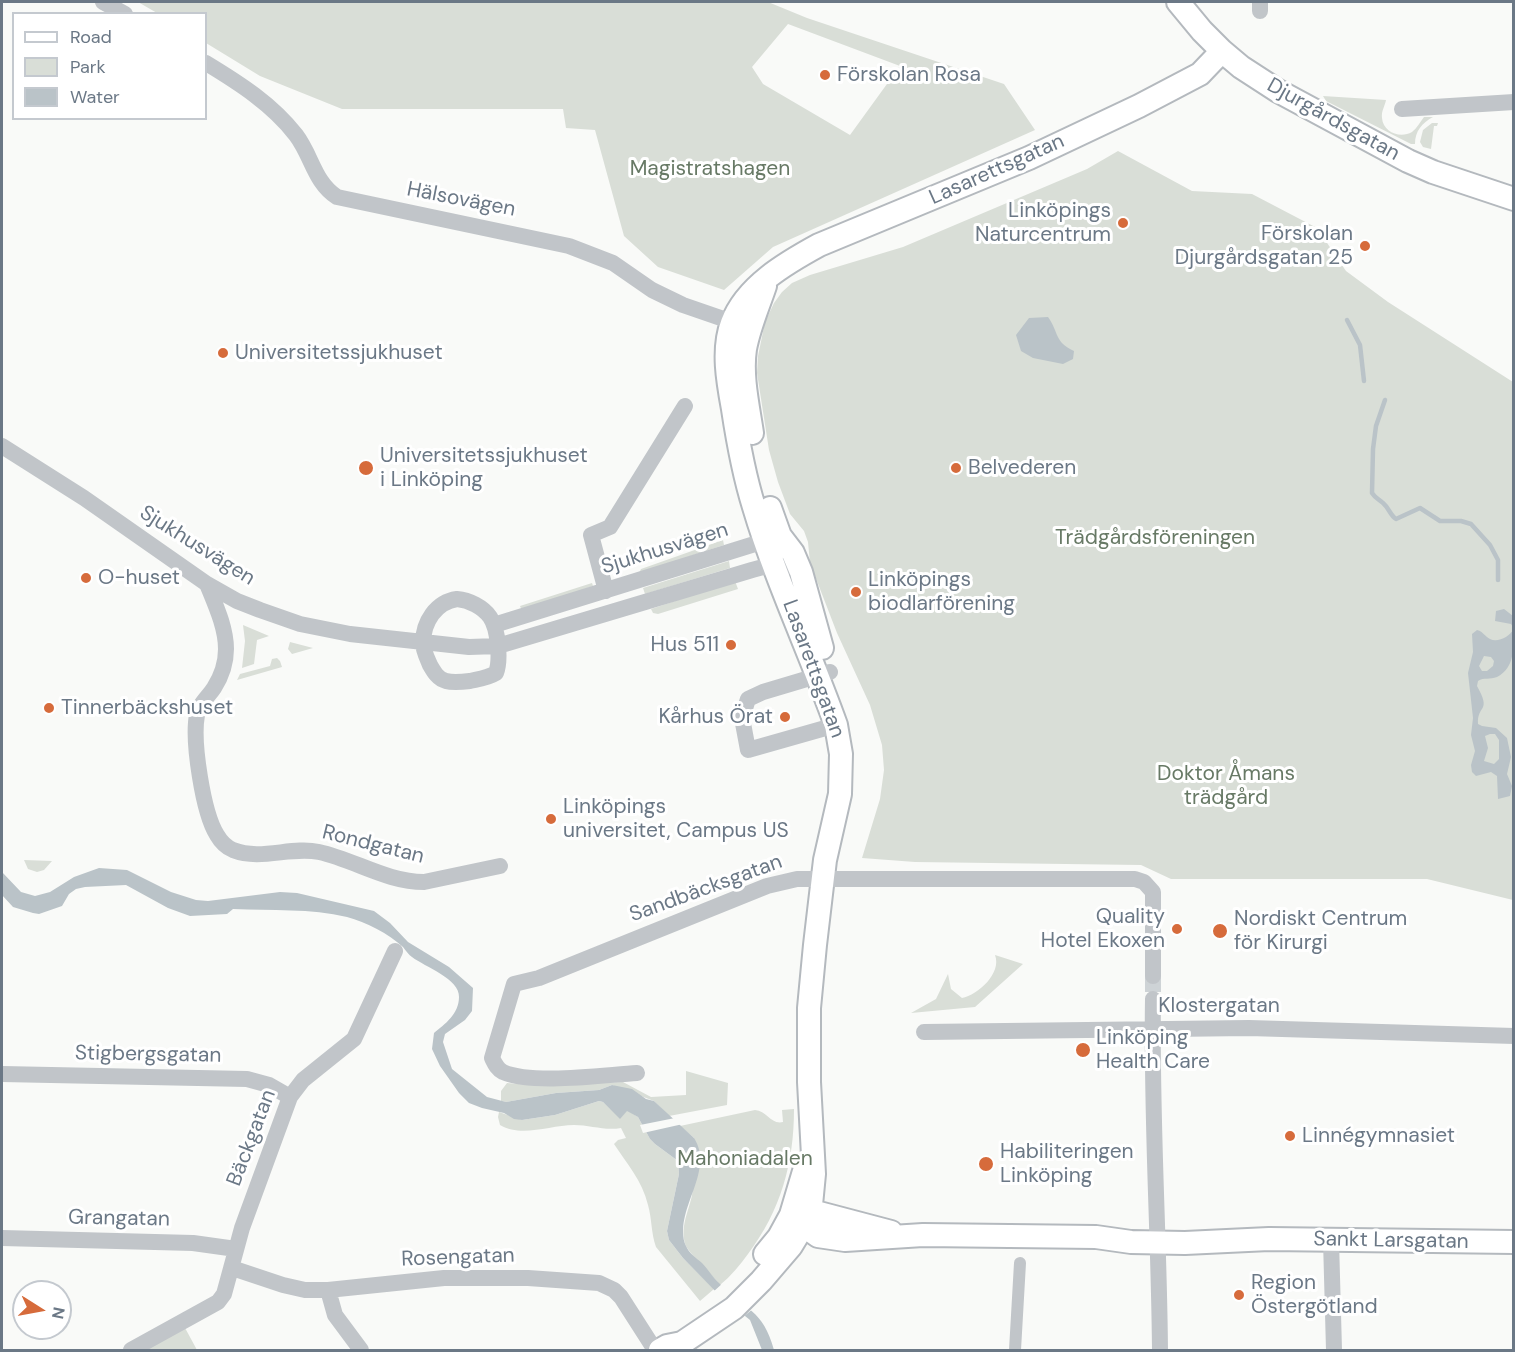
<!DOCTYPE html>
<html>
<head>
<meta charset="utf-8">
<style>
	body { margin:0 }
	#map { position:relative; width:1515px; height:1352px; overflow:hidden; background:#f9faf8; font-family:"DM Sans",sans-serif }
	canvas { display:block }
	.frame { position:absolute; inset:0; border:3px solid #6b7886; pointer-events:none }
	.legend { position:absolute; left:12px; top:12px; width:195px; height:108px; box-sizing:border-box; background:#fff; border:2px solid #c4c9cf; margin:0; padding:8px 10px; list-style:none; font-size:18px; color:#6b7886 }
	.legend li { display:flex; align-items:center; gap:12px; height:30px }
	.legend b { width:30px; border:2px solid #c4c9cf }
	.north { position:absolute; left:12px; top:1280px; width:60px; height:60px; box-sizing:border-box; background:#fff; border:2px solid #c4c9cf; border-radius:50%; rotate:101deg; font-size:16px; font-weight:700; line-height:24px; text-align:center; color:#6b7886 }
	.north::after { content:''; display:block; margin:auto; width:21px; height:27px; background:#d66b3b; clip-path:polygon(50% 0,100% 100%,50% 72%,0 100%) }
</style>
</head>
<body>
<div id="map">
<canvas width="1515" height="1352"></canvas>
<div class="frame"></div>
<ul class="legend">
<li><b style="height:8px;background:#fff"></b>Road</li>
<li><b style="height:16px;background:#d9ded7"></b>Park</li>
<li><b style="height:16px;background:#bac3c8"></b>Water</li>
</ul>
<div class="north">N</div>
</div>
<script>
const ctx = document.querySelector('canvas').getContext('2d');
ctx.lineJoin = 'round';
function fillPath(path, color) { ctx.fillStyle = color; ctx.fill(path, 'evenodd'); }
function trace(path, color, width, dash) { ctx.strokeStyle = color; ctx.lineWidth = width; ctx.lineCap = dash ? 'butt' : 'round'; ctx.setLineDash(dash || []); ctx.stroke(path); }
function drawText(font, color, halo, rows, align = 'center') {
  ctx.font = font + ' "DM Sans",sans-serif'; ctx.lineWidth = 6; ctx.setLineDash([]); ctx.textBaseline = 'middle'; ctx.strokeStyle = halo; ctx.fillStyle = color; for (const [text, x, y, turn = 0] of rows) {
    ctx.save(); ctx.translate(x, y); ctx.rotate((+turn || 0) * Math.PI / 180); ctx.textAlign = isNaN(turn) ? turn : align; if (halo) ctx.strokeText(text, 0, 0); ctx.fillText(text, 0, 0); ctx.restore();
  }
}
fillPath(new Path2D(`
	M 138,2 L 768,2 L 807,18 L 1004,84 L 1035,130 L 773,247 L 724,290 L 658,267 L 624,236 L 595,130 L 566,128 L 563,109 L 342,109 L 260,76 L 206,43 L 206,14 L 157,13 ZM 788,24 L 900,66 L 850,135 L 763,84 L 752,67 Z
	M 1323,96 L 1386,100 C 1385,106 1381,111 1382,118 C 1383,132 1400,139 1412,132 C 1417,128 1420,122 1424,117 L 1433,117 C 1422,123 1415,131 1415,144 L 1411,144 L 1326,101 Z
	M 1432,123 L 1438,123 L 1437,126 L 1434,126 L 1431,149 L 1423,147 L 1420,142 L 1423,130 Z
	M 1118,151 L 1192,191 L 1252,194 L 1317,228 L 1346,271 L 1388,302 L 1513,382 L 1513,900 L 1427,879 L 1171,879 L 1141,865 L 915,862 L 862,858 L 880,799 L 884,770 L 882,745 L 870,705 L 837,633 L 810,563 L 808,542 L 804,531 L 790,514 L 778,482 L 769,450 L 757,373 L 758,356 L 765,322 L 774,303 L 782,292 L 792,283 L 810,275 L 903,247 L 1087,169 Z
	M 723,540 L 724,545 L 639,573 L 641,569 Z
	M 729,561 L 730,568 L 645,594 L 643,588 Z
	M 735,581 L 738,589 L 658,614 L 653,613 L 651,609 Z
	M 592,583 L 593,586 L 522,611 L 520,606 Z
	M 243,625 L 269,636 L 257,640 L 254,664 L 242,668 L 245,641 Z
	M 290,642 L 313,648 L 292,654 L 288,649 Z
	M 277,658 L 280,661 L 282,667 L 237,680 L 240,674 L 270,666 L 272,659 Z
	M 24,860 L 52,861 L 44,870 L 37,872 L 28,869 Z
	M 995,955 L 1023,964 L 975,1007 L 911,1013 L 936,999 L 948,974 L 951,989 L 962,998 C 978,995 1002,973 995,955 Z
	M 686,1071 L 728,1083 L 727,1105 L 669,1116 L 654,1101 L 612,1085 L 599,1090 L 556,1093 L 506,1102 L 501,1101 L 501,1091 L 507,1083 L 529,1085 L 623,1082 L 651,1097 L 686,1095 Z
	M 599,1101 L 603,1102 L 620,1118 L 627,1110 L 638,1117 L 650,1139 L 655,1144 L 678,1161 L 679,1174 L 667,1231 L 669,1240 L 683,1258 L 714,1289 L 700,1301 L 656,1247 C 651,1233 652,1219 648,1205 C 642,1180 627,1164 614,1144 L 618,1140 L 626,1138 L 621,1128 C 605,1131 590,1125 574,1125 C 550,1125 522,1138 500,1125 L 498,1117 L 499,1112 L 522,1120 L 555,1115 Z
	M 794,1109 C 794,1163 781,1210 748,1254 C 740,1265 731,1276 720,1285 C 713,1276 689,1253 686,1246 C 679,1228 689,1211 692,1195 C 696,1177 693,1156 694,1138 L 680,1126 L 755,1110 C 767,1111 771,1125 783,1122 L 782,1110 Z
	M 184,1326 L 197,1350 L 140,1350 Z`), '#d9ded7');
fillPath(new Path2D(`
	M 1048,317 C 1059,332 1054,342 1074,351 L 1073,359 L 1063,364 L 1033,358 L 1021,351 L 1016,335 L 1029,318 Z
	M 1504,609 L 1513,616 L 1513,627 L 1511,624 L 1495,621 L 1496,611 Z
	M 1477,630 C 1484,632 1484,636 1490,639 C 1498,643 1510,636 1513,630 C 1514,647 1515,668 1497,677 C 1490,680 1484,677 1478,681 L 1477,686 C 1492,713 1477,704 1478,724 L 1482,726 L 1496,728 L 1507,738 L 1511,757 L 1507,774 L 1512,786 L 1510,796 L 1498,799 L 1497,776 L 1491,772 L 1476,776 L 1472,772 L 1471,765 L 1475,751 L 1471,735 L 1473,718 L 1468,673 L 1473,652 L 1472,634 ZM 1484,656 L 1491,657 L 1494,661 L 1493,666 L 1487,671 L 1482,671 L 1479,666 ZM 1490,734 L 1495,734 L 1499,740 L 1499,759 L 1494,764 L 1484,761 L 1488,748 L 1485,736 Z
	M 99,868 L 127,870 L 171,892 L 196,900 L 208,901 L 280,892 L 297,893 L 374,911 L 390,923 L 408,942 L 449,967 L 473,988 L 472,1011 L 465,1020 L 445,1034 L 443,1042 L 452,1069 L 487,1097 L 506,1102 L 556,1093 L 599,1090 L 612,1085 L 632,1089 L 646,1099 L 654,1101 L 694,1138 C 716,1172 672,1211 686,1246 C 689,1253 696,1258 702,1263 C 708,1269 713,1278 720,1284 C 745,1310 763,1309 774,1350 L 762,1350 L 750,1320 L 720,1296 L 683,1258 L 669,1240 L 667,1231 L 679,1174 L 678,1161 L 655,1144 L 650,1139 L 638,1117 L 627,1111 L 620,1119 L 603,1102 L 599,1101 L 555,1115 L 522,1120 L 514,1119 L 504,1113 L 482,1108 L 469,1103 L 459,1093 L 440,1066 L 432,1049 L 434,1033 C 445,1024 459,1014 459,997 C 460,979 425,967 412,957 C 409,955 406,951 403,947 C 389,934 366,922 347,917 C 311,908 271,911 233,909 L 227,914 L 190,916 L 168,908 L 126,885 L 85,887 L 76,889 L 69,894 L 62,906 L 39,914 L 33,913 L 13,907 L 2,895 L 2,872 L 21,892 L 35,896 L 50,892 L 74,877 Z`), '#bac3c8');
fillPath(new Path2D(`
	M 675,1118 L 683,1124 L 643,1133 L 640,1125 Z
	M 723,1283 L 754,1308 L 743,1317 L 713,1292 Z`), '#f9faf8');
trace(new Path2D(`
	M 1347,320 L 1360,345 L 1364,381
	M 1385,400 L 1376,426 L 1373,449 L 1372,493 C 1376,499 1379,499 1383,503 C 1389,508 1390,515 1396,519 L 1420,508 L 1440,521 L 1461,521 L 1471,524 L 1490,545 L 1498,560 L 1498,580`), '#bac3c8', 4.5);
trace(new Path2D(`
	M 1153,976 L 1153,999`), '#ced3d6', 16, [16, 8]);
const secondary = new Path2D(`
	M 1178,2 L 1202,31 L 1222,51 L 1241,67 L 1278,91 L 1408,161 L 1433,172 L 1514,199
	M 752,433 C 748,406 741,376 745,349 C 749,327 758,307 765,286
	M 770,508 L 780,536 L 793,553 L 801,572 L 822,648
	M 795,1215 L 819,1213 L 891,1232
	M 805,1223 L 811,1231 L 818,1236 L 845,1240 L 923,1235 L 1096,1237 L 1131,1242 L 1185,1243 L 1269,1239 L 1514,1242
	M 765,1254 L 779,1237 L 791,1215 L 805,1168
	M 660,1350 L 667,1346 L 682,1343 L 734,1308 L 761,1281 L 791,1246 L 805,1223 L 811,1205 L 814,1174 L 809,1082 L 809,1008 L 815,945 L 825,860 L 840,794 L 841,754 L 836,725 C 810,652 776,581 754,507 C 744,475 738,442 733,409 C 728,382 722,349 732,323 C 746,286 786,263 819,245 L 1029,158 L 1139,106 L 1200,74 L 1222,51`);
trace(secondary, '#b4b9be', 26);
trace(new Path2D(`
	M 1015,1350 L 1020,1263`), '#c1c5c9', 12);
trace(new Path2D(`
	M 103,2 L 125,14
	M 1260,11 L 1260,2
	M 206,63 C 239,83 272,104 296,135 C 312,156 314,182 337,197 L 569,246 L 613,263 L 652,290 L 683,305 L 741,325
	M 1402,109 L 1514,102
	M 2,446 L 84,498 L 207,584 L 237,601 L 260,610 L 300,624 L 350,634 L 469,647 L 498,646 L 752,570 L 763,567 L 785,568
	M 207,584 C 215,604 226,627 226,649 C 226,662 221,677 214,688 C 208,697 199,704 197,715 C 192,741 203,813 217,835 C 221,842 226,847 233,850 C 261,861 291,846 319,852 C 355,860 387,882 424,882 L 500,866
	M 606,591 L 591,535 L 610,527 L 685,406
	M 457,599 C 469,600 483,607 490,617 C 498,628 501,660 496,673 C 488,678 479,679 470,681 C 462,682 453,683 446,681 C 438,679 434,672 430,665 C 427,658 423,650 423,643 C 423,622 436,602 457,599 Z
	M 494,625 L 774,538
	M 830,672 L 763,692 L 748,699 L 742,718 L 748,750 L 836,725
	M 1153,999 C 1151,1116 1159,1233 1160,1350
	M 924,1032 L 1249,1028 L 1514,1036
	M 637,1073 C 603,1075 533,1085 503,1072 C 497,1069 495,1064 492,1058 L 514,984 L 539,978 L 767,886 L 797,879 L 1135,879 L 1144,882 L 1153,892 L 1153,976
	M 2,1074 L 247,1079 L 269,1085 L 290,1097
	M 2,1238 L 193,1243 L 236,1249
	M 1331,1240 L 1334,1350
	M 232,1268 L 283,1285 L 305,1290 L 328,1290 L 444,1278 L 528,1278 L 599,1283 L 614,1290 L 621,1297 L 655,1350
	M 328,1290 L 335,1315 L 361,1350
	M 131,1350 L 218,1302 L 224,1294 L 242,1228 L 290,1097 L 303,1080 L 354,1039 L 395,951`), '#c1c5c9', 16);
trace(secondary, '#fff', 22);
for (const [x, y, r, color] of [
	[825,75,6,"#d66b3b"],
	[1123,223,6,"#d66b3b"],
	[1365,246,6,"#d66b3b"],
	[223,353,6,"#d66b3b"],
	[366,468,8,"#d66b3b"],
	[956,468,6,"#d66b3b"],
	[86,578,6,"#d66b3b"],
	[856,592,6,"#d66b3b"],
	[731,645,6,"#d66b3b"],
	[49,708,6,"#d66b3b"],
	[785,717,6,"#d66b3b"],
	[551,819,6,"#d66b3b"],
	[1177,929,6,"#d66b3b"],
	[1220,931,8,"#d66b3b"],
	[1083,1050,8,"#d66b3b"],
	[1290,1136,6,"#d66b3b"],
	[986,1164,8,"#d66b3b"],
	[1239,1295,6,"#d66b3b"]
]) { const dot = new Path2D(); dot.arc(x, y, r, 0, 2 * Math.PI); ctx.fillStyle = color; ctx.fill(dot); trace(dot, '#fff', 2); }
drawText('21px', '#6b7886', '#fff', [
	["Förskolan Rosa",837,75],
	["Linköpings",1111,211,"right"],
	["Naturcentrum",1111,235,"right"],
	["Förskolan",1353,234,"right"],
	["Djurgårdsgatan 25",1353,258,"right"],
	["Universitetssjukhuset",235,353],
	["Universitetssjukhuset",380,456],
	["i Linköping",380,480],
	["Belvederen",968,468],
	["O-huset",98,578],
	["Linköpings",868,580],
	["biodlarförening",868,604],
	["Hus 511",719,645,"right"],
	["Tinnerbäckshuset",61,708],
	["Kårhus Örat",773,717,"right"],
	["Linköpings",563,807],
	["universitet, Campus US",563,831],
	["Quality",1165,917,"right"],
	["Hotel Ekoxen",1165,941,"right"],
	["Nordiskt Centrum",1234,919],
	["för Kirurgi",1234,943],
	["Linköping",1096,1038],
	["Health Care",1096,1062],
	["Linnégymnasiet",1302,1136],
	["Habiliteringen",1000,1152],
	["Linköping",1000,1176],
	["Region",1251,1283],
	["Östergötland",1251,1307]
], 'left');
drawText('21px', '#6b7886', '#fff', [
	["Djurgårdsgatan",1333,120,29],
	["Lasarettsgatan",997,170,-24],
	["Hälsovägen",461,200,11],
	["Sjukhusvägen",197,546,32],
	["Sjukhusvägen",665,549,-17],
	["Lasarettsgatan",813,669,70],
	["Rondgatan",373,845,14],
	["Sandbäcksgatan",706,889,-20],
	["Klostergatan",1219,1006],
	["Stigbergsgatan",148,1055,1],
	["Bäckgatan",252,1138,-69],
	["Grangatan",119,1219,1],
	["Sankt Larsgatan",1391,1241,1],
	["Rosengatan",458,1258,-2]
]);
drawText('21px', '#677965', '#fff', [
	["Magistratshagen",710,169],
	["Trädgårdsföreningen",1155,538],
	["Doktor Åmans",1226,774],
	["trädgård",1226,798],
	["Mahoniadalen",745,1159]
]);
</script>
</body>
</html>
